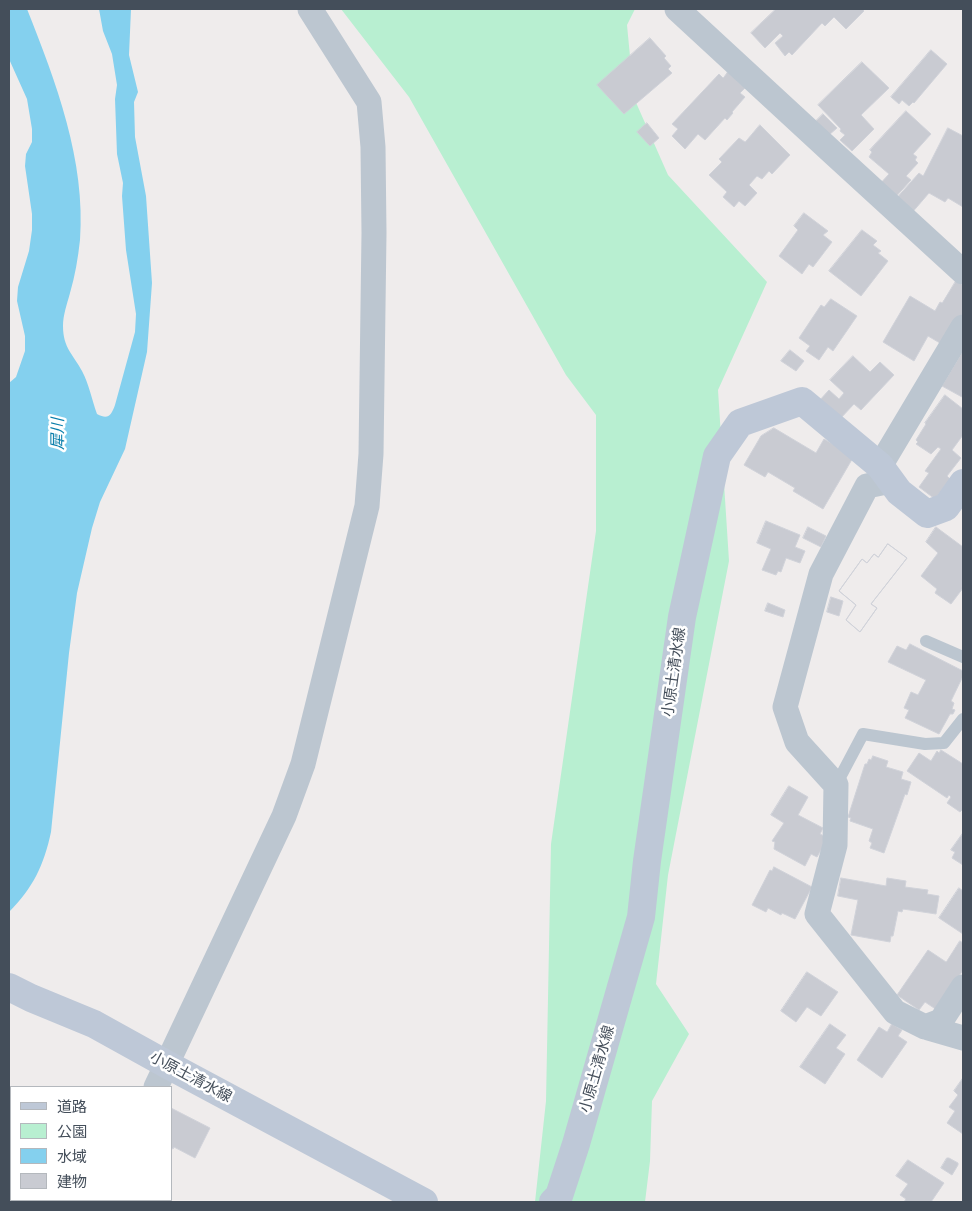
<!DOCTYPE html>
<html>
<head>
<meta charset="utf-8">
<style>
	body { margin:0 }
	#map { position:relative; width:972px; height:1211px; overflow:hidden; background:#efecec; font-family:"Public Sans","Noto Sans JP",sans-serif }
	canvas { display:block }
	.frame { position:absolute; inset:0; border:10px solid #444e5a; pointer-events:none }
	.legend { position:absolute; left:10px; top:1086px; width:162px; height:115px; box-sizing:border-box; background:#fff; border:1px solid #b4b8bd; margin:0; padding:6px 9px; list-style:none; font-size:15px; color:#444e5a }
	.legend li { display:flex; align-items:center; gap:10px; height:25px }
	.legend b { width:25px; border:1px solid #b4b8bd }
</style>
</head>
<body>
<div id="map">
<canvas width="972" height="1211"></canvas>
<div class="frame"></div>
<ul class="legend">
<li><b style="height:6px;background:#bec8d7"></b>道路</li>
<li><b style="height:14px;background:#b8efd1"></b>公園</li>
<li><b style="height:14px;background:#84d0ee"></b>水域</li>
<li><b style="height:14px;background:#c9cbd2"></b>建物</li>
</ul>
</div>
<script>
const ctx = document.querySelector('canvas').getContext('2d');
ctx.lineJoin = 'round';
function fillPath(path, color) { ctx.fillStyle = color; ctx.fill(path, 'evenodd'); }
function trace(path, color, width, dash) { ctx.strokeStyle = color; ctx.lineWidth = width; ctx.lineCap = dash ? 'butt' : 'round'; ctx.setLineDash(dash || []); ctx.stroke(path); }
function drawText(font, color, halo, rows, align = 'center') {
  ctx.font = font + ' "Public Sans","Noto Sans JP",sans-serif'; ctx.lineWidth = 5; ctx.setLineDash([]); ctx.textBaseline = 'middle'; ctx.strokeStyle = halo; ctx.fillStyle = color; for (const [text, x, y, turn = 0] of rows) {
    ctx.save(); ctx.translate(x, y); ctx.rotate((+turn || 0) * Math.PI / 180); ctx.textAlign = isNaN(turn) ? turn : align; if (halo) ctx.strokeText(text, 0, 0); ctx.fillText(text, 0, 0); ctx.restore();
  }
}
fillPath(new Path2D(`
	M 341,9 L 635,9 L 627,25 L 634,98 L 668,175 L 767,282 L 718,390 L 729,561 L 668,875 L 656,984 L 689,1034 L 652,1101 L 650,1161 L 645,1202 L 535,1202 L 546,1101 L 551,844 L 596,531 L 596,415 L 566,375 L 409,97 Z`), '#b8efd1');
fillPath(new Path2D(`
	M 9,9 L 27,9 C 56,82 86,161 80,240 C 78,258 75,276 70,293 C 67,304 63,315 63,326 C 63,348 73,354 82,371 C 89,384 92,400 97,414 C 108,420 111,416 115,405 L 135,332 L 136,314 L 126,250 L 122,196 L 123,183 L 117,154 L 115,99 L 117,85 L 112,54 L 103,31 L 99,9 L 131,9 L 129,55 L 138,92 L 134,102 L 135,137 L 146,196 L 152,283 L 147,352 L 125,449 L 100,502 L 92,528 L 77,593 L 69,653 L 51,832 C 44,865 33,888 9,912 L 9,383 L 16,377 L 25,351 L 25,336 L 17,301 L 18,287 L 29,251 L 32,230 L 32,214 L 25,166 L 26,154 L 32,142 L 32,129 L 27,99 L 9,59 Z`), '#84d0ee');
const building = new Path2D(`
	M 776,9 L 862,9 L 864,11 L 846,29 L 834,17 L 825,26 L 822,23 L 792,55 L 789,52 L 785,56 L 775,43 L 783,36 L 780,33 L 765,48 L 751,33 Z
	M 650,38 L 666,56 L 664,58 L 671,66 L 668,69 L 672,73 L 624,114 L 597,85 Z
	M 931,50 L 947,64 L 914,103 L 913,102 L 909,106 L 902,100 L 899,104 L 891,97 Z
	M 862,62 L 889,88 L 861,115 L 874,129 L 852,151 L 840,140 L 845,135 L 840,131 L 841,129 L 818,105 Z
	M 728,72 L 745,88 L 740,93 L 745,97 L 732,112 L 733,113 L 727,120 L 725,118 L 705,140 L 698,134 L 685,149 L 672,136 L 678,129 L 672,124 L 719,74 L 723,78 Z
	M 906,111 L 931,134 L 913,154 L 917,157 L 915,160 L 918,163 L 906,176 L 911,180 L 893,200 L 878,186 L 889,174 L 869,157 L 872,152 L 870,150 Z
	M 823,114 L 837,128 L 829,135 L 815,122 Z
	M 647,123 L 659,138 L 650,146 L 637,132 Z
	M 760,125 L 790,155 L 772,174 L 769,171 L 762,179 L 757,176 L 749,185 L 757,193 L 745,206 L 739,201 L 734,207 L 723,197 L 727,192 L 709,175 L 722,162 L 719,159 L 739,138 L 745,142 Z
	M 948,128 L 963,136 L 963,207 L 948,198 L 945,202 L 929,193 L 910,215 L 894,201 L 919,173 L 923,176 Z
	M 804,213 L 828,231 L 823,235 L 832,242 L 813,267 L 809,264 L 802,274 L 779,256 L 798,230 L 794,226 Z
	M 862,230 L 877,241 L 873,245 L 881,251 L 878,253 L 888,261 L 861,296 L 829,271 Z
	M 956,281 L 963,285 L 963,317 L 945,346 L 928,336 L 914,361 L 883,342 L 910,296 L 935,311 L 940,302 L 942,303 Z
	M 831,299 L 857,316 L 833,351 L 828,347 L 819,360 L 806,351 L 810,346 L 799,338 L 821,305 L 824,307 Z
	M 790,350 L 804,361 L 796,371 L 781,361 Z
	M 963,351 L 963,395 L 962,397 L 942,386 Z
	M 853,356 L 870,372 L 880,362 L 894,375 L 861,410 L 854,404 L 839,420 L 819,401 L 829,390 L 839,399 L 844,393 L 830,380 Z
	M 945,395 L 963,409 L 963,435 L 952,450 L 961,458 L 947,476 L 950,479 L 935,499 L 919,487 L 929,473 L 925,471 L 941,449 L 938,447 L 931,454 L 916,444 L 918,442 L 916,440 L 926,424 L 925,423 Z
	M 774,428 L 816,453 L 824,439 L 854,456 L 823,509 L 793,491 L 795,488 L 768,472 L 765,477 L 744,465 L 761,436 Z
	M 766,521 L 800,535 L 795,547 L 805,551 L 800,563 L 786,558 L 781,572 L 778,571 L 776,575 L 762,570 L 771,549 L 757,543 Z
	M 808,527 L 826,536 L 821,547 L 803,538 Z
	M 936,527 L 963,547 L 963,584 L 962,586 L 963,588 L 951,604 L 935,593 L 937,589 L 921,576 L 938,553 L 926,542 Z
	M 888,544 L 907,558 L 871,604 L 877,608 L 860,632 L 846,620 L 856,605 L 839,591 L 862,559 L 867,563 L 874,554 L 878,557 Z
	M 888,544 L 907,558 L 871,604 L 877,608 L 860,632 L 846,620 L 856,605 L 839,591 L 862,559 L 867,563 L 874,554 L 878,557 Z
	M 831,597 L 843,601 L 839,616 L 827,612 Z
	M 768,603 L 785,610 L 783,617 L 765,611 Z
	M 910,644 L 963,671 L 963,676 L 951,701 L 954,703 L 952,709 L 955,710 L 953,714 L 950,714 L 939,734 L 905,718 L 909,710 L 904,708 L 911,692 L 918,695 L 926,680 L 888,662 L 897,646 L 906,650 Z
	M 941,750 L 963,764 L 963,809 L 960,812 L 947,803 L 951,797 L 949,795 L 947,798 L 907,771 L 919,753 L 931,761 L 937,751 L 939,753 Z
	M 873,756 L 888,761 L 886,767 L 903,772 L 901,779 L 911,782 L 907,795 L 905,794 L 884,853 L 870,848 L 872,843 L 869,841 L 873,829 L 850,821 L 851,818 L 848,817 L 865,764 L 867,764 L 869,759 L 871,760 Z
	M 789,786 L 808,797 L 798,815 L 823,828 L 820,834 L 828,838 L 817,857 L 811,854 L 805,866 L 774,849 L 775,842 L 772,841 L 784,823 L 771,815 Z
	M 963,833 L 963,865 L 952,858 L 955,852 L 951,850 Z
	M 774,867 L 812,887 L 795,919 L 782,913 L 781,915 L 768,908 L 766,912 L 752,905 L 770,870 L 772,871 Z
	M 841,878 L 886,886 L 887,878 L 906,881 L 905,887 L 928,890 L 927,894 L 939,896 L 936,914 L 903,909 L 902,912 L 898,911 L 893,936 L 891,936 L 890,942 L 851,935 L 858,900 L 838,896 Z
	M 959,888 L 963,891 L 963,934 L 939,918 Z
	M 960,941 L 963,943 L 963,970 L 937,1010 L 925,1002 L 919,1010 L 897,995 L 928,950 L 946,962 Z
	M 807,972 L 838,992 L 821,1016 L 807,1007 L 796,1022 L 781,1011 Z
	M 830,1024 L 846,1035 L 836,1048 L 845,1054 L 825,1084 L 800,1067 Z
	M 892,1024 L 902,1030 L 898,1036 L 907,1042 L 882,1078 L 857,1060 L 879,1027 L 887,1032 Z
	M 963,1078 L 963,1134 L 947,1123 L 955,1111 L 949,1107 L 958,1095 L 954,1091 Z
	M 171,1108 L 210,1128 L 195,1158 L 174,1147 L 173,1149 L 171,1148 Z
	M 947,1158 L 949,1158 L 958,1163 L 958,1165 L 952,1175 L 941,1168 Z
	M 908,1160 L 944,1183 L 931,1202 L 904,1202 L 906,1199 L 900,1195 L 908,1184 L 896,1176 Z`);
fillPath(building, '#c9cbd2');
trace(building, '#d0d2d9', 1);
trace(new Path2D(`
	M 926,641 L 963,657
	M 836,785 L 863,734 L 925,744 L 944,743 L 963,719`), '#bcc6d0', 12);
trace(new Path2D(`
	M 677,9 L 833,153 L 963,272
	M 880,466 L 963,327
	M 891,481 L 867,486 L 821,574 L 785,707 L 797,742 L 836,785 L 835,845 L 817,914 L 895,1012 L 925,1027 L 963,1038
	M 925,1027 L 941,1021 L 963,987
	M 156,1087 L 284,816 L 303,764 L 367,506 L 371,454 L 374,233 L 373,147 L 369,102 L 310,9
	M 98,1202 L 99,1200`), '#bcc6d0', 25);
trace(new Path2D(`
	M 9,987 L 31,998 L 94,1024 L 168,1065 L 424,1202
	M 553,1202 L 559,1196 L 576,1144 L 641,917 L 647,861 L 682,617 L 717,456 L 740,423 L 802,401 L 880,466 L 899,492 L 927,514 L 946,507 L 963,483`), '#bec8d7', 28);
drawText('15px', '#444e5a', '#fff', [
	["小原土清水線",674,672,-82],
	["小原土清水線",597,1069,-74],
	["小原土清水線",191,1077,28]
]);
drawText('italic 16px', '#087daa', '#fff', [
	["犀川",58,434,-90]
]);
</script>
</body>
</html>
